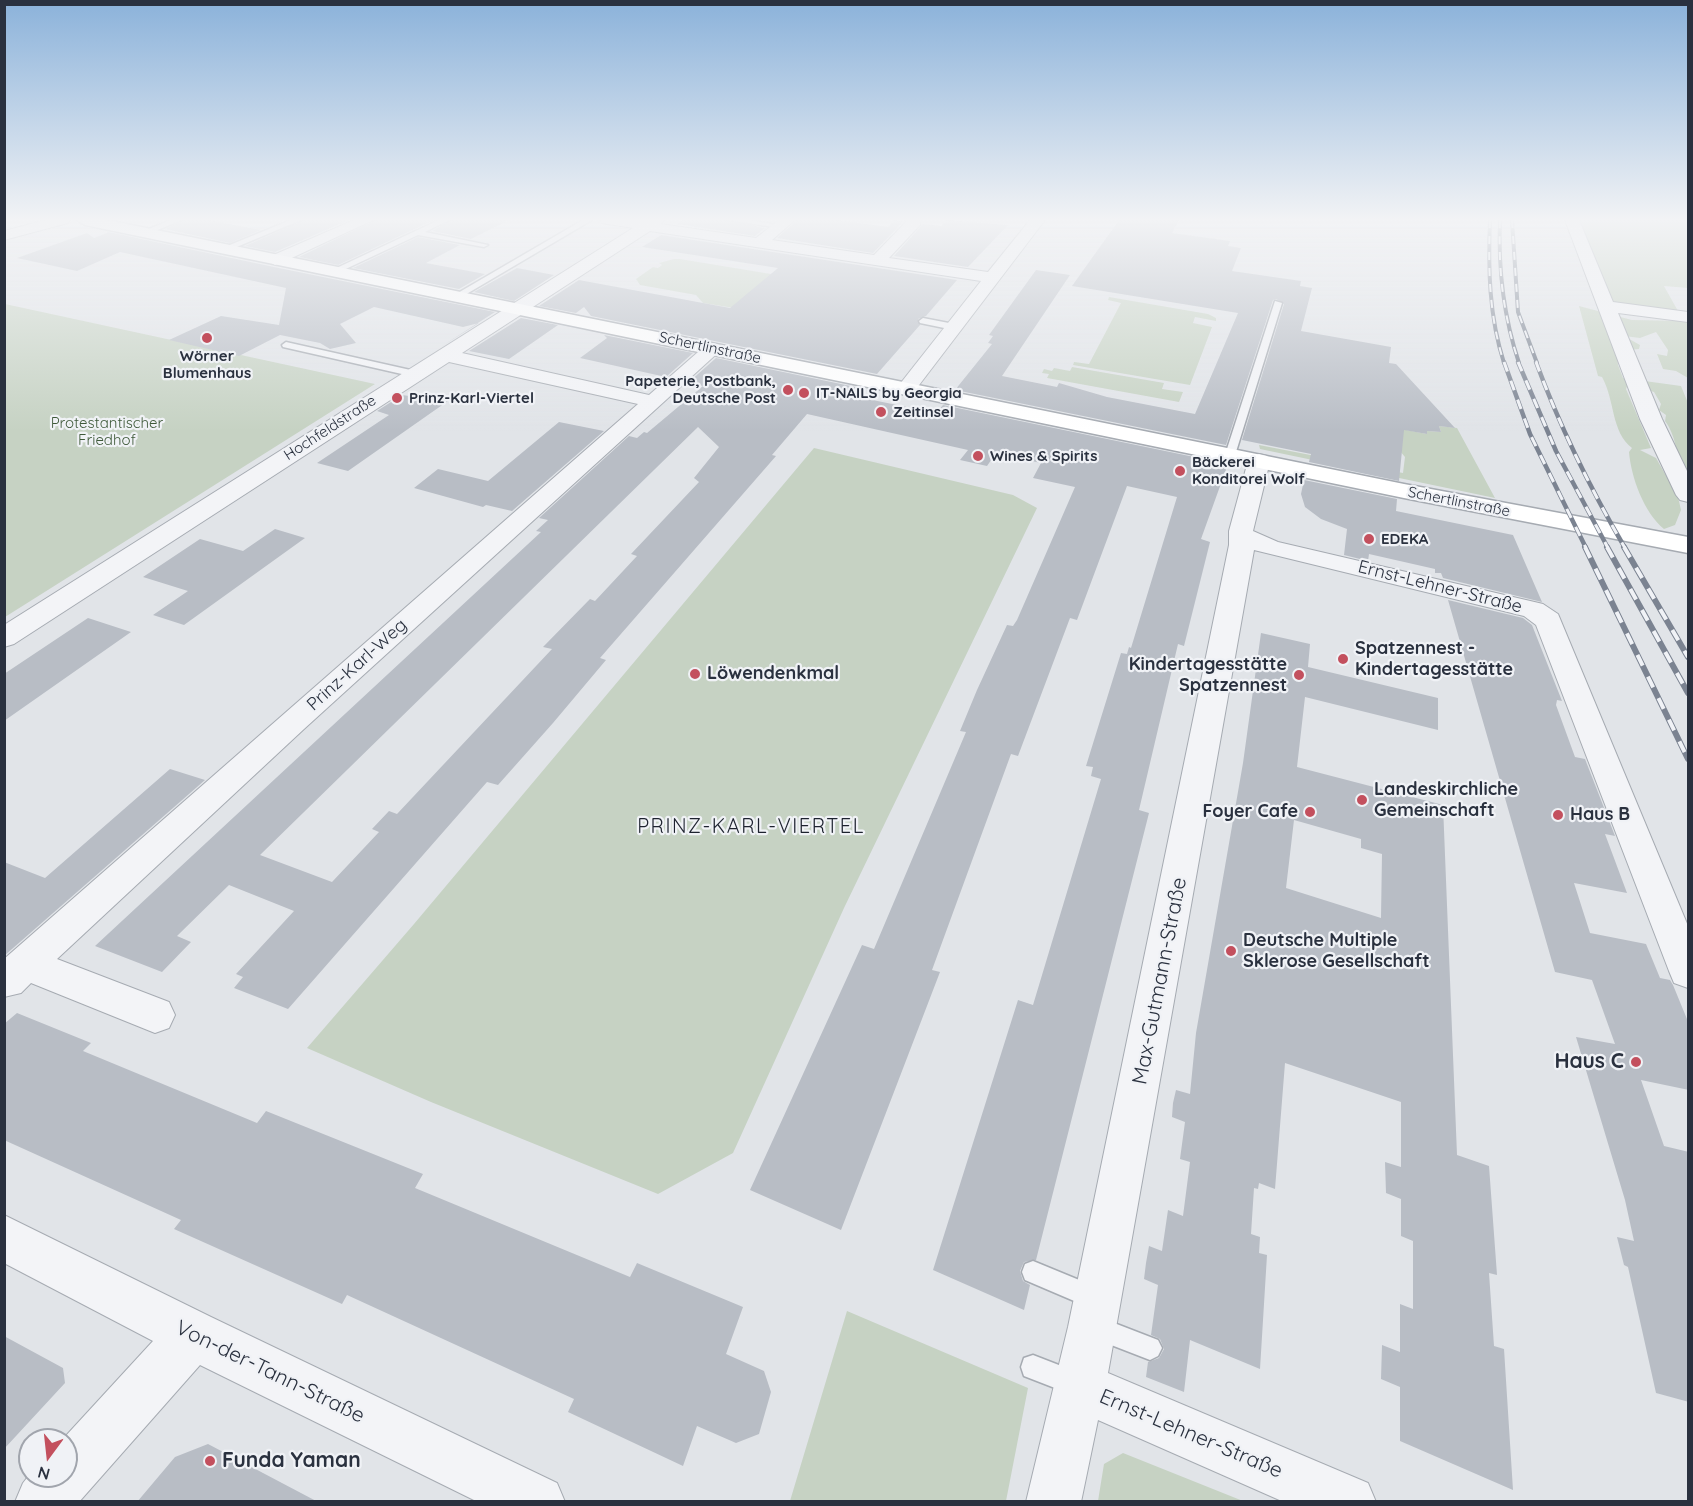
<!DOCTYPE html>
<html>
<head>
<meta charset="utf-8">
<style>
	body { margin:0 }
	#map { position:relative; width:1693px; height:1506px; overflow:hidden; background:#e1e4e8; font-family:Quicksand,sans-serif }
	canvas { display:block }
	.frame { position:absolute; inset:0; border:6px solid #2a313f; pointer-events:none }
	.north { position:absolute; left:18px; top:1428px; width:60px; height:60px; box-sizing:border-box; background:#f0f2f6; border:2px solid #a1a5ad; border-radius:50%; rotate:195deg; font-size:16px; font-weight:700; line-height:24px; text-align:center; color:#2a313f }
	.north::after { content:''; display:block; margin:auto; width:21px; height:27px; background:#c3505e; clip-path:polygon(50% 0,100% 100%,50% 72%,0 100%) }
</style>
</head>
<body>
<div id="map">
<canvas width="1693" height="1506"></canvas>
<div class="frame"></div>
<div class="north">N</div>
</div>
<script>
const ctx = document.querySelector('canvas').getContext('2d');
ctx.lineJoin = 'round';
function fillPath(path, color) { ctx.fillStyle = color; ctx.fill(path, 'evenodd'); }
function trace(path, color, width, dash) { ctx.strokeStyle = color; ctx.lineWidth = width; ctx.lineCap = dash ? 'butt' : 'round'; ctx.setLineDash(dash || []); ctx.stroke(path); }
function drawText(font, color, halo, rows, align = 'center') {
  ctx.font = font + ' Quicksand,sans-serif'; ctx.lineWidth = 4.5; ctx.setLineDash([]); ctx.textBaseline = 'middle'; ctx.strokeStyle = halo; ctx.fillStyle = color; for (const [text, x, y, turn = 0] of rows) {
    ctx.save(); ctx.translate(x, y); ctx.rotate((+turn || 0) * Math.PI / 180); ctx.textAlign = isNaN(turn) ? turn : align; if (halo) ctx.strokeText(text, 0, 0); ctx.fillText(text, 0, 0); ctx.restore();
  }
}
fillPath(new Path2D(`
	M 1572,220 L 1688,220 L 1688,288 L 1664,286 L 1678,311 L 1606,306 Z
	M 674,259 L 680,259 L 771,274 L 753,311 L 703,303 L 696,295 L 640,285 L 636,279 L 653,267 L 658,268 L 662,265 L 659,263 Z
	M 1109,297 L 1208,314 L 1216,318 L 1216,321 L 1195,317 L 1193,323 L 1212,327 L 1190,385 L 1073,365 L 1074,362 L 1089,364 L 1121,303 L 1108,300 Z
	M 5,304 L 375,384 L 5,617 Z
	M 1579,306 L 1632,320 L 1688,321 L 1688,378 L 1676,371 L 1663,369 L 1657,354 L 1667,356 L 1668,350 L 1656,332 L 1640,338 L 1624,336 L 1640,345 L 1639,349 L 1617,351 L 1618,365 L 1623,378 L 1681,386 L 1688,403 L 1688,476 C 1675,459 1678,438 1665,421 L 1666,415 L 1659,410 L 1661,404 L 1654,392 L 1628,384 L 1626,389 L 1651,448 L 1640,450 L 1656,458 L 1678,497 L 1681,510 L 1675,525 L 1664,529 C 1644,513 1631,477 1629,452 L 1632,448 C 1611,432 1615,400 1602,377 L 1598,376 Z
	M 1072,367 L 1164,383 L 1162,389 L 1183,392 L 1179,402 L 1047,378 L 1049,374 L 1042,373 L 1044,369 L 1052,371 L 1054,368 L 1070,371 Z
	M 1359,421 L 1427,434 L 1427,431 L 1441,432 L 1439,426 L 1457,428 L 1495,498 L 1260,449 L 1259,445 L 1403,473 L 1405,457 L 1395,445 Z
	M 814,448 L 1013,495 L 1037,508 L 844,908 L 733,1153 L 658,1194 L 431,1102 L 307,1048 L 414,924 Z
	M 847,1311 L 1028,1388 L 1006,1501 L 790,1501 Z
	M 1123,1453 L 1243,1501 L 1098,1501 L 1104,1464 Z`), '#c6d2c3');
fillPath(new Path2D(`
	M 183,220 L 208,220 L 261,230 L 230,243 L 165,229 Z
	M 304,220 L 349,220 L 275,252 L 245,246 Z
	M 375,220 L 434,220 L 338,265 L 299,257 Z
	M 451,220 L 509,220 L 471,239 L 432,231 Z
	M 683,220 L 726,220 L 765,228 L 755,236 L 677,224 Z
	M 797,220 L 837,220 L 888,227 L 895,220 L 903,222 L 873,253 L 777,238 Z
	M 947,220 L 1008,225 L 968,267 L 894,256 L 923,224 L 941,226 Z
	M 1119,220 L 1179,220 L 1172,233 L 1230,241 L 1228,246 L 1241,248 L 1232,271 L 1301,281 L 1300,286 L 1312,288 L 1301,331 L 1391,347 L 1389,363 L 1396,364 L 1455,428 L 1439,426 L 1441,432 L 1427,431 L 1427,434 L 1404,430 L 1399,481 L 1309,462 L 1311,454 L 1242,440 L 1284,304 L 1276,299 L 1273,300 L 1226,445 L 955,390 L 992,344 L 988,343 L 993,336 L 989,335 L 1036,270 L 1070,275 L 1002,376 L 1057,387 L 1059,383 L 1107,397 L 1195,414 L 1238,313 L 1072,286 Z
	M 109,232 L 274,267 L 495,312 L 442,346 L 479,323 L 463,327 L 374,307 L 340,324 L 356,343 L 330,349 L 320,343 L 280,335 L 239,356 L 169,340 L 221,316 L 279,325 L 286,288 L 120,252 L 77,271 L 17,258 L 87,233 L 94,238 Z
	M 661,235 L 957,280 L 926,316 L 918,319 L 920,325 L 877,374 L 591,316 L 584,307 L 576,313 L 539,306 L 579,280 L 730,308 L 778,268 L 642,247 Z
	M 418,237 L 460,245 L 426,263 L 485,274 L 459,289 L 353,268 Z
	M 517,268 L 554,275 L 514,301 L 474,292 Z
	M 521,318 L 558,325 L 509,359 L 469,351 Z
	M 604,335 L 693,353 L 666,377 L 580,358 L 607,338 Z
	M 716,358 L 865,389 L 858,397 L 936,413 L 943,405 L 1228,464 L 1201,539 L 1210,542 L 1184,646 L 1178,644 L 1139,810 L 1149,813 L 1036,1260 L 1024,1262 L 1020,1271 L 1023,1281 L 1030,1285 L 1024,1310 L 933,1270 L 1018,1000 L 1033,1005 L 1101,779 L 1091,776 L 1093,767 L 1086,766 L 1121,653 L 1127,654 L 1129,647 L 1131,648 L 1177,497 L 1127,486 L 1077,620 L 1070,618 L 1018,756 L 1011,754 L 932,970 L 940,972 L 841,1230 L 750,1190 L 862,945 L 874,949 L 966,732 L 960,731 L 977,690 L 1007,625 L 1013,626 L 1017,620 L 1075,487 L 1033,478 L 1041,463 L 996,453 L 987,466 L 960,460 L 968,450 L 807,414 L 772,455 L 776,456 L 600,658 L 606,660 L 553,723 L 498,785 L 487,782 L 288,1009 L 234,988 L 243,977 L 236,974 L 294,911 L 229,885 L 177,936 L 191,942 L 162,972 L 95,946 L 541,532 L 536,531 L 548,520 L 539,518 L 629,436 L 637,438 L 644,432 L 647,433 L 703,386 L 689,382 ZM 698,427 L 719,447 L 694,478 L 699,482 L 631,554 L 637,556 L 595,601 L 590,599 L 543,647 L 552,649 L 397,814 L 389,811 L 372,829 L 379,832 L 332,882 L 260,855 Z
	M 402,395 L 448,401 L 348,471 L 317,463 L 389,415 L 377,411 Z
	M 559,422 L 604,431 L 512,511 L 486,505 L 483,507 L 414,488 L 438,469 L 488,481 Z
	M 1304,480 L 1397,499 L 1396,511 L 1513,535 L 1542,602 L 1443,578 L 1441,573 L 1435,573 L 1435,569 L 1369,554 L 1368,561 L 1344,555 L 1347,529 L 1321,519 L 1305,507 L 1301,494 Z
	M 275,529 L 305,538 L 184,625 L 153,615 L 188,591 L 143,577 L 200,539 L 243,551 Z
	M 1448,600 L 1523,618 L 1532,625 L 1562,701 L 1557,700 L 1556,705 L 1575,757 L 1585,759 L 1615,836 L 1605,834 L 1627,893 L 1574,883 L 1590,933 L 1646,944 L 1660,978 L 1670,980 L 1673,985 L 1689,1024 L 1689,1090 L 1641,1080 L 1664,1146 L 1689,1152 L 1689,1402 L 1656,1393 L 1628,1267 L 1624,1265 L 1617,1237 L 1634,1241 L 1625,1200 L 1576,1037 L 1615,1044 L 1592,980 L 1555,972 Z
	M 88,618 L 131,632 L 4,721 L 4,674 Z
	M 1261,633 L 1310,644 L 1308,667 L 1438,698 L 1438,730 L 1305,697 L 1297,767 L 1443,805 L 1457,1155 L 1489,1166 L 1497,1275 L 1489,1273 L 1494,1346 L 1504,1349 L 1513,1490 L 1400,1441 L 1400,1387 L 1381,1379 L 1382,1345 L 1400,1352 L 1400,1304 L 1413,1309 L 1413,1241 L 1401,1236 L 1401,1199 L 1386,1193 L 1385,1162 L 1401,1167 L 1401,1102 L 1285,1063 L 1275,1189 L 1259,1183 L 1258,1189 L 1254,1188 L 1251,1234 L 1260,1237 L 1259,1253 L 1267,1255 L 1260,1369 L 1190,1340 L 1184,1392 L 1146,1377 L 1148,1362 L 1159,1358 L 1164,1349 L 1160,1339 L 1151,1335 L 1158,1285 L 1144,1279 L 1146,1263 L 1149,1246 L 1162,1251 L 1168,1210 L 1183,1216 L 1190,1162 L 1180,1159 L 1185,1122 L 1172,1117 L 1173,1103 L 1176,1090 L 1190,1094 L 1196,1033 L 1243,763 ZM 1294,820 L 1361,839 L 1361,848 L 1382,854 L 1381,918 L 1286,888 Z
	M 170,769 L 205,780 L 4,956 L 4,862 L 45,878 Z
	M 17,1013 L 91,1043 L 83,1051 L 257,1123 L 266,1111 L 423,1174 L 415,1188 L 630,1277 L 637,1263 L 743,1307 L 726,1354 L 764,1371 L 771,1392 L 759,1434 L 736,1443 L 697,1426 L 683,1466 L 568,1412 L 574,1399 L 347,1295 L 342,1304 L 174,1229 L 181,1220 L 4,1140 L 4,1024 Z
	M 4,1336 L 63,1368 L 65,1383 L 4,1449 Z
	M 208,1444 L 318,1502 L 137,1502 L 175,1457 Z`), '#b8bdc5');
const lane = new Path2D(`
	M 171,220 L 181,220 L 146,235 L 139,233 Z
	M 291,220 L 301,220 L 227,251 L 220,249 Z
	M 439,220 L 449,220 L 425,232 L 488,245 L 484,247 L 418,235 L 335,274 L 328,272 Z
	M 583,220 L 592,220 L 458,299 L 451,297 Z
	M 728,220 L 748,220 L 784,226 L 780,228 Z
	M 1275,301 L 1282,303 L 1235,455 L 1226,457 L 1225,455 Z
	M 923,318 L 954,324 L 958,327 L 954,330 L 920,323 L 919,321 Z
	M 286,342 L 415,371 L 420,374 L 415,377 L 283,347 L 282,345 Z
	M 1033,1261 L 1101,1289 L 1105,1297 L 1101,1305 L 1093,1309 L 1025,1280 L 1022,1272 L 1025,1264 Z
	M 1096,1316 L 1158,1340 L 1162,1348 L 1158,1356 L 1150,1360 L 1088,1336 L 1084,1328 L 1088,1320 Z
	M 1033,1355 L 1082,1374 L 1085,1383 L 1082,1392 L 1073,1395 L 1024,1376 L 1021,1367 L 1024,1358 Z`);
const street = new Path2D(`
	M 46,220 L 70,220 L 68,223 L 4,240 L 4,231 Z
	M 354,220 L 373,220 L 281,263 L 275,265 L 267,260 L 269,257 Z
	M 600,220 L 664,220 L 661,224 L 756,238 L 779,220 L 795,220 L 772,240 L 874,255 L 906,222 L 905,220 L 921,220 L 920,225 L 889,258 L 988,272 L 1030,220 L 1045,220 L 913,393 L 899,393 L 896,389 L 981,281 L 650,231 L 462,353 L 649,395 L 706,345 L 713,343 L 722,349 L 304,729 L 57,959 L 169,1002 L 175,1015 L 169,1028 L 155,1033 L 31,983 L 21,993 L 4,997 L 4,959 L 638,404 L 449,362 L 14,644 L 4,647 L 4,625 L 633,228 L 602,223 Z
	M 1565,220 L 1579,220 L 1613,302 L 1688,312 L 1688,322 L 1618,313 L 1662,419 L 1688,473 L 1688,502 L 1680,500 L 1676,495 L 1640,419 Z
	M 1259,454 L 1267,456 L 1270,461 L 1253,531 L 1278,542 L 1543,604 L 1558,614 L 1688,926 L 1688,988 L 1674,983 L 1669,971 L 1536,625 L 1524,616 L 1254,550 L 1108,1373 L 1368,1483 L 1376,1502 L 1284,1502 L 1098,1420 L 1081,1502 L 1026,1502 L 1068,1327 L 1229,545 L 1229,531 L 1248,461 L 1251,456 Z
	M 4,1215 L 211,1317 L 557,1483 L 565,1502 L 478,1502 L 200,1365 L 79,1502 L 15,1502 L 23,1483 L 30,1474 L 66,1476 L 66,1440 L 62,1440 L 153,1341 L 4,1263 Z`);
const secondary = new Path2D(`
	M 77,220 L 107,220 L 1404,484 L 1688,537 L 1688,553 L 1404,498 L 85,225 Z`);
trace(lane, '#a6abb2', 3);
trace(street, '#a6abb2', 2);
trace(secondary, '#a6abb2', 3);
fillPath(lane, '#f3f4f7');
fillPath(street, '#f3f4f7');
fillPath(secondary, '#fff');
const railFar2 = new Path2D(`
	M 1490,220 C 1488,269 1489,316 1504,363
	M 1500,220 C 1498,270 1503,315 1519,363
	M 1512,220 L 1518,312 L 1537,363`);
const railFar1 = new Path2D(`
	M 1504,362 L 1530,434 L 1586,548
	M 1518,362 L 1556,451 L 1608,548
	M 1536,362 C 1560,427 1590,488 1625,548`);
const rail = new Path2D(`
	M 1585,547 L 1688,759
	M 1607,547 L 1688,693
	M 1624,547 L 1688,657`);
trace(railFar2, '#7b8391', 4);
trace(railFar1, '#7b8391', 4.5);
trace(rail, '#7b8391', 6);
trace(railFar2, '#f0f2f6', 2, [8]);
trace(railFar1, '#f0f2f6', 3, [10]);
trace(rail, '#f0f2f6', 4, [12]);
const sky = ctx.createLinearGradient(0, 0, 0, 431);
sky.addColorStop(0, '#8bb2da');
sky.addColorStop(0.51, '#f2f3f5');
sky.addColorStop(1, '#f2f3f500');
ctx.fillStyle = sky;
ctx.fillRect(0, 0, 1693, 431);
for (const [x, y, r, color] of [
	[207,338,6,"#c3505e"],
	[788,390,6,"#c3505e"],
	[804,393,6,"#c3505e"],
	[397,398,6,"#c3505e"],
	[881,412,6,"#c3505e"],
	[978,456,6,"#c3505e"],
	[1180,471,6,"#c3505e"],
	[1369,539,6,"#c3505e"],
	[1343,659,6,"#c3505e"],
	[695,674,6,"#c3505e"],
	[1299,675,6,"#c3505e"],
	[1362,800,6,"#c3505e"],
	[1310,812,6,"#c3505e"],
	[1558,815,6,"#c3505e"],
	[1231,951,6,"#c3505e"],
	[1636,1062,6,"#c3505e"],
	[210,1461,6,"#c3505e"]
]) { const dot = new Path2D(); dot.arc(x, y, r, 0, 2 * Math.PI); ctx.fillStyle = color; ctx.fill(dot); trace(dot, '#f0f2f6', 2); }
drawText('15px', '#2a313f', '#f0f2f6', [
	["Schertlinstraße",710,348,12],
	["Hochfeldstraße",330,428,-33],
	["Schertlinstraße",1459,502,11]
]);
drawText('bold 15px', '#2a313f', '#f0f2f6', [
	["Wörner",207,356,"center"],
	["Blumenhaus",207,373,"center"],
	["Papeterie, Postbank,",776,381,"right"],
	["Deutsche Post",776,398,"right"],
	["IT-NAILS by Georgia",816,393],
	["Prinz-Karl-Viertel",409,398],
	["Zeitinsel",893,412],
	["Wines & Spirits",990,456],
	["Bäckerei",1192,462],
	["Konditorei Wolf",1192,479],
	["EDEKA",1381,539]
], 'left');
drawText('15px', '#3e5939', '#f0f2f6', [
	["Protestantischer",107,423],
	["Friedhof",107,440]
]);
drawText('18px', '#2a313f', '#f0f2f6', [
	["Ernst-Lehner-Straße",1440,587,14],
	["Prinz-Karl-Weg",357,665,-42]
]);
drawText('bold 18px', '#2a313f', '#f0f2f6', [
	["Spatzennest -",1355,649],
	["Kindertagesstätte",1355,670],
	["Kindertagesstätte",1287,665,"right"],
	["Spatzennest",1287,686,"right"],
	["Löwendenkmal",707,674],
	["Landeskirchliche",1374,790],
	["Gemeinschaft",1374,811],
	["Foyer Cafe",1298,812,"right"],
	["Haus B",1570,815],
	["Deutsche Multiple",1243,941],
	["Sklerose Gesellschaft",1243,962]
], 'left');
ctx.letterSpacing = '1.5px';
drawText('20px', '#1d222f', '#f0f2f6', [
	["PRINZ-KARL-VIERTEL",751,827]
]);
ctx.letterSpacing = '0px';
drawText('21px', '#2a313f', '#f0f2f6', [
	["Max-Gutmann-Straße",1160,981,-79],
	["Von-der-Tann-Straße",270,1372,26],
	["Ernst-Lehner-Straße",1191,1434,23]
]);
drawText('bold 21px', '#2a313f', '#f0f2f6', [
	["Haus C",1624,1062],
	["Funda Yaman",222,1461,"left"]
], 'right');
</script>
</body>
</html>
